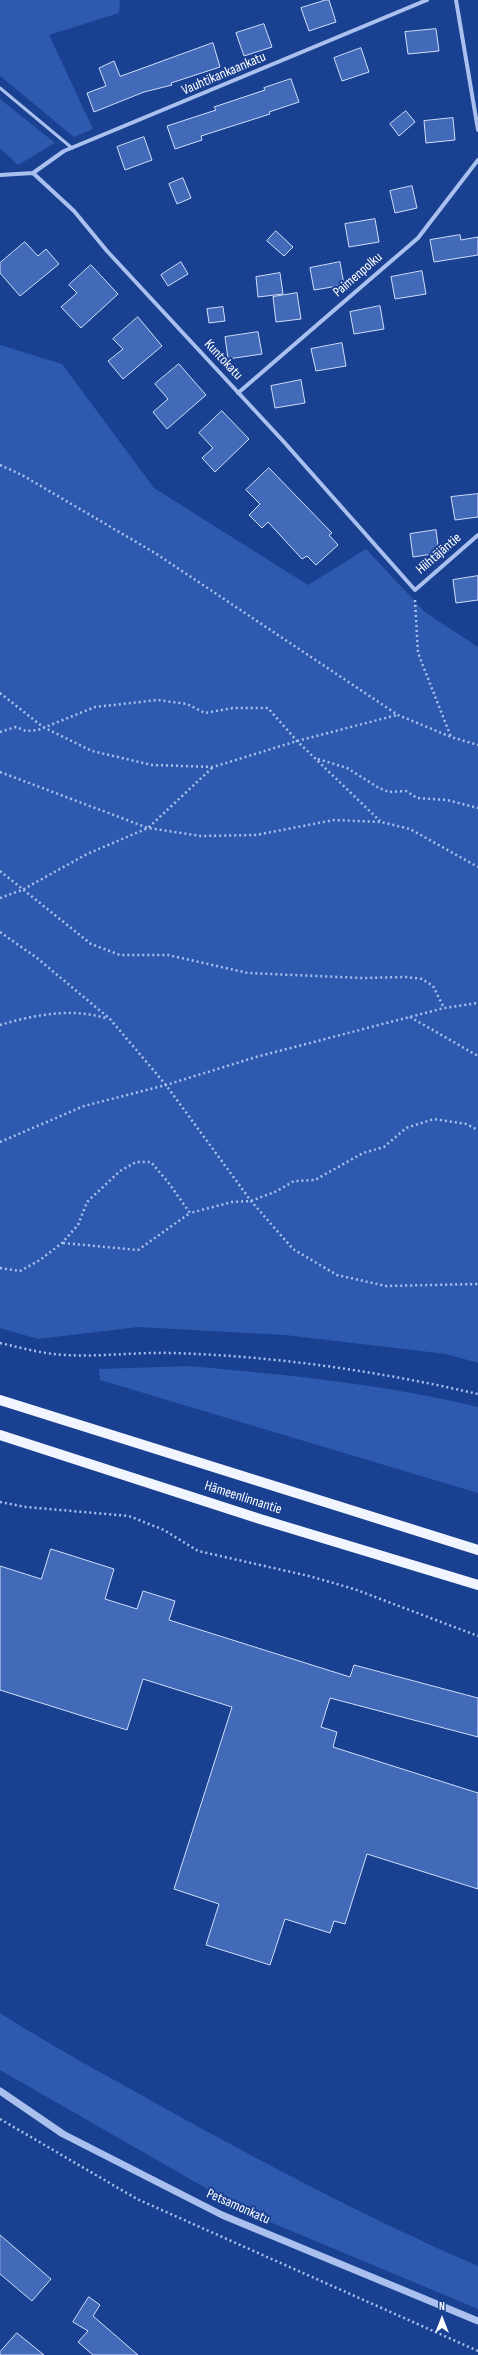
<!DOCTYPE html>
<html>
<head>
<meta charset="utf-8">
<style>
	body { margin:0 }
	#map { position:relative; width:478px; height:2355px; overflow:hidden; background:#1a4091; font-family:"Sofia Sans Condensed",sans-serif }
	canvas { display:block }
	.north { position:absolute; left:422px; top:2299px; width:40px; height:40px; -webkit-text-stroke:3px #1a4091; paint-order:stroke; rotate:0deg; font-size:11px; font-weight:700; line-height:16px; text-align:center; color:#fff }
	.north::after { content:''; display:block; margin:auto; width:14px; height:18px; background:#fff; clip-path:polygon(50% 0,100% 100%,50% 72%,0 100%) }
</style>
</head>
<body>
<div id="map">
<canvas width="478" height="2355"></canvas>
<div class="north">N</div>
</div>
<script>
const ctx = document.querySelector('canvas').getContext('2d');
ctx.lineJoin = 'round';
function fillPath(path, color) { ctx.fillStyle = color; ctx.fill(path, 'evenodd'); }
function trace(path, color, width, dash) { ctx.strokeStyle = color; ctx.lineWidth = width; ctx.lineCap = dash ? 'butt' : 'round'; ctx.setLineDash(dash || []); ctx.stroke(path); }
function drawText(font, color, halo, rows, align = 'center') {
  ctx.font = font + ' "Sofia Sans Condensed",sans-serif'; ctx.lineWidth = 4; ctx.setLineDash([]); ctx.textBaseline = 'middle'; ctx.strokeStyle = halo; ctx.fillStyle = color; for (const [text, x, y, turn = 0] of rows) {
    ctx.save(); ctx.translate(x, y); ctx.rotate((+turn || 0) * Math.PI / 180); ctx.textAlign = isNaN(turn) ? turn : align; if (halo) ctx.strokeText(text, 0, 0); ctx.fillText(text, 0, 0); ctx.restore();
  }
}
fillPath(new Path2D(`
	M 0,0 L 120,0 L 119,13 L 49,35 L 93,129 L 74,137 L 0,76 Z
	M 0,99 L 55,143 L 18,165 L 0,148 Z
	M 0,345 L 62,364 L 154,488 L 308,585 L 366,549 L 426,613 L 478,647 L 478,1363 L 446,1354 L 285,1335 L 138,1327 L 38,1339 L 0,1328 Z
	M 190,1366 C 287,1375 384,1384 478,1407 L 478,1493 L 100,1380 L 99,1369 Z
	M 0,2013 C 55,2048 111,2078 168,2110 C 269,2166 371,2220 478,2266 L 478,2309 L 251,2214 L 0,2070 Z`), '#2d59af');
const building = new Path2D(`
	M 326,0 L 329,0 L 336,22 L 309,31 L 301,8 Z
	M 264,24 L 272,47 L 244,56 L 236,33 Z
	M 436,29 L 439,51 L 408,54 L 405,32 Z
	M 213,43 L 220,67 L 171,83 L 172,85 L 144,92 L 94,112 L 87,93 L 106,86 L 99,68 L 114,61 L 120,76 Z
	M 361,48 L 369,72 L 342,81 L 334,58 Z
	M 291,79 L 299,102 L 269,112 L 270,114 L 201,136 L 202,140 L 175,149 L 167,126 L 216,110 L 214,107 L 265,90 L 264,88 Z
	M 406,111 L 415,122 L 399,136 L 390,124 Z
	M 453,118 L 455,140 L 426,143 L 424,121 Z
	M 144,137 L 152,160 L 125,170 L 117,147 Z
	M 183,178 L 191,198 L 177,204 L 169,184 Z
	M 412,186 L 417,208 L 395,213 L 390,191 Z
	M 375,219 L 379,242 L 349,247 L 345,224 Z
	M 276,231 L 293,247 L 284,256 L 267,241 Z
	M 460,235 L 461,240 L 478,237 L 478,255 L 434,262 L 430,240 Z
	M 25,242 L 38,256 L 46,249 L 59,264 L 20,296 L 0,273 L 0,263 Z
	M 181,262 L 188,274 L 168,286 L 161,275 Z
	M 340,262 L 344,285 L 314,290 L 310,268 Z
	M 91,265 L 118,294 L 81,328 L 61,307 L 77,293 L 69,285 Z
	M 422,271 L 426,294 L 395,299 L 391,277 Z
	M 280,273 L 283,294 L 258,297 L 256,277 Z
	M 297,293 L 301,319 L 276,322 L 273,297 Z
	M 380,306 L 384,329 L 354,334 L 350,312 Z
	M 223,307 L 225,321 L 209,323 L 207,309 Z
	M 138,317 L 162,346 L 123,379 L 108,361 L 123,349 L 113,339 Z
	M 258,332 L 262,354 L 228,359 L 225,337 Z
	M 342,343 L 346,366 L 316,371 L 311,349 Z
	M 179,364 L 206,395 L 167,429 L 153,412 L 168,399 L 155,384 Z
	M 301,380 L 305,403 L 275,408 L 271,386 Z
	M 222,411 L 249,439 L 215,472 L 202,458 L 213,448 L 199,433 Z
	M 269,468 L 332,533 L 329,535 L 338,545 L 316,565 L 307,556 L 302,559 L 268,522 L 262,528 L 249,515 L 260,504 L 246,490 Z
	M 478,494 L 478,517 L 455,520 L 451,497 Z
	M 436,530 L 439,553 L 413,557 L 410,534 Z
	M 478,576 L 478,600 L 456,603 L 453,580 Z
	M 51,1549 L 114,1569 L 105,1599 L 137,1609 L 143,1591 L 175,1601 L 169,1620 L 350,1677 L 354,1665 L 478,1698 L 478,1737 L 330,1698 L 321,1727 L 337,1732 L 333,1747 L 478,1793 L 478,1889 L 367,1854 L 345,1924 L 334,1921 L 330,1933 L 285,1919 L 270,1965 L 206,1945 L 219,1904 L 174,1889 L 232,1707 L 143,1679 L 127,1730 L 0,1690 L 0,1566 L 41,1579 Z
	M 0,2235 L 51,2279 L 32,2301 L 0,2274 Z
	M 89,2297 L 100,2305 L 93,2316 L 138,2355 L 93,2355 L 78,2342 L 88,2331 L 73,2322 Z
	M 17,2333 L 44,2355 L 0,2355 L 0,2352 Z`);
fillPath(building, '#4369b9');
trace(building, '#d0defa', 1);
trace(new Path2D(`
	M 0,465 L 22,475 L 155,553 L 398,715 L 451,737 L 478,745
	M 415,600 L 418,653 L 451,737
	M 0,693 L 43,727 L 92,751 L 152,765 L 213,767 L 297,741 L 397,715
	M 0,732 L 16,727 L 26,731 L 38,730 L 95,707 L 158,700 L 187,704 L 205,713 L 233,708 L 268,708 L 297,741 L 380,821
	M 318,759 L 347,768 L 379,788 L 389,792 L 406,791 L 417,798 L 447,800 L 478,808
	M 0,772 L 148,828 L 201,836 L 256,835 L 334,820 L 381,822 L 410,829 L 478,867
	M 0,871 L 91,944 L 120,955 L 168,955 L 248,973 L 362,978 L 407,977 L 422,979 L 433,986 L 444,1008
	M 0,898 L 22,890 L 87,854 L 148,828 L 213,767
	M 0,932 L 37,958 L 110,1019 L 166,1085 L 251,1201 L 293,1249 L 337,1275 L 386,1286 L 478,1284
	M 410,1017 L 478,1056
	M 0,1025 C 34,1015 73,1007 108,1019
	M 0,1142 L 84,1106 L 166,1085 L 256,1057 L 444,1008 L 478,1003
	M 63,1243 L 138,1250 L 190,1213
	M 0,1268 L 20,1271 L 40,1260 L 62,1243 L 78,1225 L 87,1202 L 120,1171 L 136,1162 L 151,1162 L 168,1182 L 190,1213 L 232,1202 L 251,1201 L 277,1191 L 294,1181 L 315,1180 L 363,1153 L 384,1147 L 406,1128 L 434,1119 L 466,1124 L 478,1130
	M 0,1343 C 22,1348 43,1354 66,1355 C 101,1357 136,1352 172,1353 C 274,1356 378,1371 478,1394
	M 0,1502 L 26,1507 L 129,1516 L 164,1530 L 198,1551 L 309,1576 L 354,1589 L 478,1636
	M 0,2119 L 137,2199 L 478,2351`), '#aac1ef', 2.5, [2, 3]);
trace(new Path2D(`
	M 0,88 L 72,148`), '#aac1ef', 3);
trace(new Path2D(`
	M 456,0 L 478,130
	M 33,173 L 64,151 L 427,0
	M 0,175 L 33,173 L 74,211 L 107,251 L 284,442 L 415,590 L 478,535
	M 238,393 L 418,238 L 478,160`), '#aac1ef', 4);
trace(new Path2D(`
	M 0,2091 L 63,2134 L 222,2215 L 478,2321`), '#aac1ef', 7);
trace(new Path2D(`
	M 0,1400 L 478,1550
	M 0,1435 L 260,1519 L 478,1585`), '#f1f5ff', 10);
drawText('14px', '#fff', '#1a4091', [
	["Vauhtikankaankatu",224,74,-23],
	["Paimenpolku",358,275,-41],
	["Kuntokatu",223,360,47],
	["Hiihtäjäntie",439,554,-41],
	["Hämeenlinnantie",243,1498,18],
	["Petsamonkatu",238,2207,24]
]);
</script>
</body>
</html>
